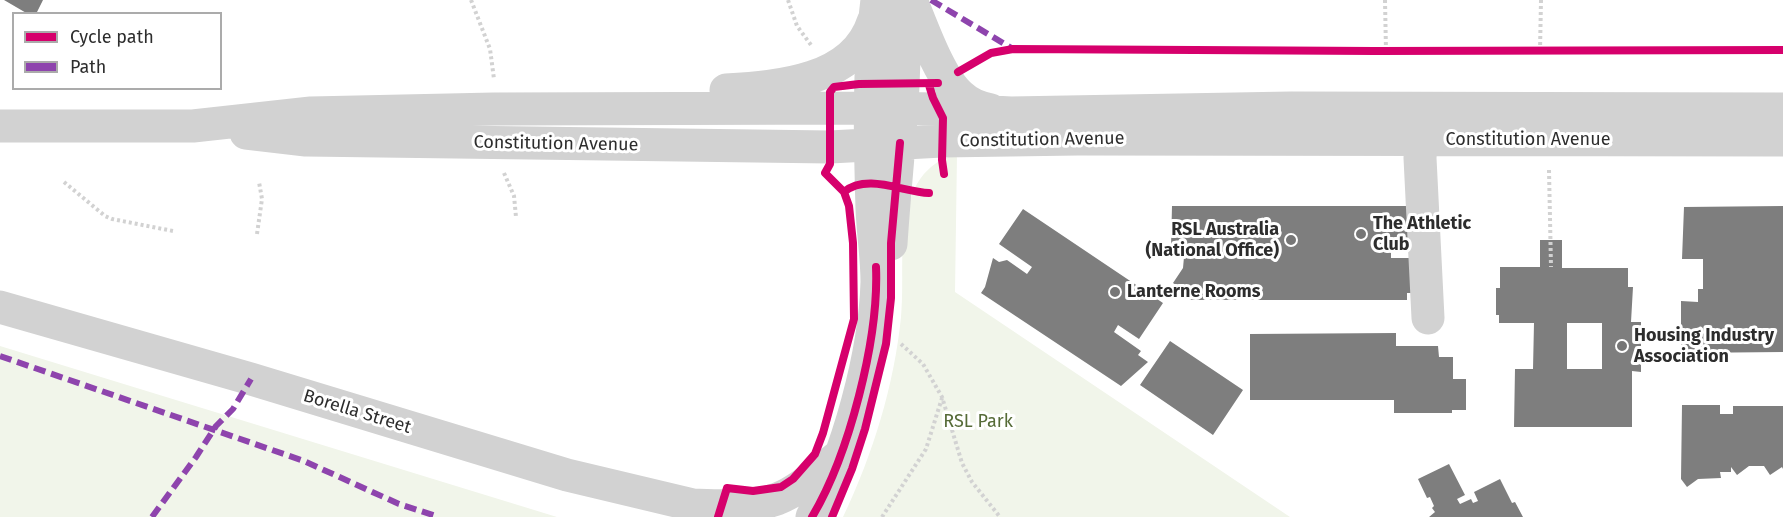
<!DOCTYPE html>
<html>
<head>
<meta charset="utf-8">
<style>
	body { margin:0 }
	#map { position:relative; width:1783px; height:517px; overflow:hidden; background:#fff; font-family:"Fira Sans",sans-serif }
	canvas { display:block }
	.legend { position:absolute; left:12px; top:12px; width:210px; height:78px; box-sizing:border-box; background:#fff; border:2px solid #ababab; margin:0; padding:8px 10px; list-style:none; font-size:18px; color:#2d2d2d }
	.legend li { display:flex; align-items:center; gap:12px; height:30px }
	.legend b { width:30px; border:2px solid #ababab }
</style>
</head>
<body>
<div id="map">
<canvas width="1783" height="517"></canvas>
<ul class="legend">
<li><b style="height:8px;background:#d6006c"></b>Cycle path</li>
<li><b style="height:8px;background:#8e44ad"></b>Path</li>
</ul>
</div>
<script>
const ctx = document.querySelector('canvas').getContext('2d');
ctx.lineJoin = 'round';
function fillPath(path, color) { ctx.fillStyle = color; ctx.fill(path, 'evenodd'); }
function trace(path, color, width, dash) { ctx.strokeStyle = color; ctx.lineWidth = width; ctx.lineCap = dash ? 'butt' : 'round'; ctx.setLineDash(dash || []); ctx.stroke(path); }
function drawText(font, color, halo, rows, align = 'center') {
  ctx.font = font + ' "Fira Sans",sans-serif'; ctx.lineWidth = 6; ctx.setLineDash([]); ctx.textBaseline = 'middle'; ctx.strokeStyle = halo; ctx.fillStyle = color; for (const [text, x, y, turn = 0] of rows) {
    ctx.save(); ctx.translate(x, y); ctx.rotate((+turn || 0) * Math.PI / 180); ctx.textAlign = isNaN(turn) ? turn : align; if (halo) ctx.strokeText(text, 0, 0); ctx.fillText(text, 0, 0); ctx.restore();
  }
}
fillPath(new Path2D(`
	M 957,155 L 955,292 L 1290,517 L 843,517 C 873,454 894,386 901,317 C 905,277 897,232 912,195 C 919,175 936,158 957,155 Z
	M 0,346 L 557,517 L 0,517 Z`), '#f1f5ea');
fillPath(new Path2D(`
	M 4,0 L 43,0 L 36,14 L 28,14 Z
	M 1172,206 L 1418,206 L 1418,248 L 1391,248 L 1391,258 L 1418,258 L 1418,293 L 1407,293 L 1407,300 L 1184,300 L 1184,291 L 1173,283 L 1183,268 L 1184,257 L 1196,258 L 1196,247 L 1171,247 Z
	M 1783,206 L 1783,352 L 1681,353 L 1681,301 L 1698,302 L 1698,289 L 1703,289 L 1703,259 L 1682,259 L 1684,207 Z
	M 1023,209 L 1163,303 L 1139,339 L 1118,325 L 1114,332 L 1141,351 L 1138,355 L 1148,362 L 1121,386 L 981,293 L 985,287 L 993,258 L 999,262 L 1007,260 L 1027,274 L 1032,267 L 999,244 Z
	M 1540,240 L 1562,240 L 1562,268 L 1628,268 L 1628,287 L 1633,287 L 1631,322 L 1641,322 L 1641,372 L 1632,371 L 1632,427 L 1514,427 L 1515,369 L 1533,369 L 1534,323 L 1499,323 L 1499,315 L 1496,315 L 1496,288 L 1500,288 L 1500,267 L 1540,267 ZM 1567,323 L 1602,323 L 1602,369 L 1567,369 Z
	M 1396,333 L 1396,346 L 1438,346 L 1439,357 L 1453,357 L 1453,379 L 1466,379 L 1466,410 L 1452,410 L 1452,413 L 1394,413 L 1394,400 L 1250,400 L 1250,334 Z
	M 1170,341 L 1243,390 L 1213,435 L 1140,385 Z
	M 1682,405 L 1720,405 L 1720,414 L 1733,414 L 1733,406 L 1783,406 L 1783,469 L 1782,467 L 1770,475 L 1764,466 L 1749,466 L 1737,475 L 1731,467 L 1731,472 L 1720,472 L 1721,478 L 1698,479 L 1687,487 L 1681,479 Z
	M 1449,464 L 1465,495 L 1457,499 L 1460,504 L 1471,499 L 1473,503 L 1478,501 L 1474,492 L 1500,479 L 1512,503 L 1515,502 L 1523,517 L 1429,517 L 1435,512 L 1432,508 L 1434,506 L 1430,497 L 1427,498 L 1418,479 Z`), '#7e7e7e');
trace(new Path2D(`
	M 471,0 L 490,49 L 494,79
	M 788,0 L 797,26 L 811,45
	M 1385,0 L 1386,51
	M 1540,51 L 1541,0
	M 1549,170 L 1551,267
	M 504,173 L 514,196 L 516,217
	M 64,182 L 105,216 L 112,219 L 173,231
	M 257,234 L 262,199 L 259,182
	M 901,344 L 923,364 L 942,397 L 962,463 L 972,482 L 1000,517
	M 882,517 L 926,449 L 942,398`), '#d2d2d2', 4, [3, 3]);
trace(new Path2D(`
	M 911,0 C 922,26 940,79 961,96 C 969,104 980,108 991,110
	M 726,90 C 779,87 854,81 873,22
	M 0,126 L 193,126 L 311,113 L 494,109 L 870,108 L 938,109 L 1011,113 L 1291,108 L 1783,109
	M 246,133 L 306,140 L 830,147 L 942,141 L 1078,139 L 1783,140
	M 1421,140 L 1420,158 L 1428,318
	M 891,244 C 896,163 908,81 903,0
	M 0,307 L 251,379 L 567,475 L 693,505 L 712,517
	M 693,505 C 720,506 751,508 777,499 C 800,490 820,471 839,456
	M 812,517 C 848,456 875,352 877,282 C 877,258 873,233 872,209 C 870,140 868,69 877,0`), '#d2d2d2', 33);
trace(new Path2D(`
	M 931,0 L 1013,49
	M 0,356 L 304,461 L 399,504 L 439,517
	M 152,517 L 196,457 L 216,426 L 233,409 L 251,379`), '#8e44ad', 6, [12, 6]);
trace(new Path2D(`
	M 958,72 L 991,53 L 1013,49 L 1376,51 L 1783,50
	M 929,85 L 933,98 L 943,118 L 942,160 L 944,174
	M 844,192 C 867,173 903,192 929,193
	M 718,517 L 727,488 L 753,491 L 781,487 L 793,479 L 815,454 L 823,433 L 854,319 L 853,243 L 849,206 L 844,192 L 825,173 L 830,164 L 830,92 L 834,87 L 859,84 L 938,83
	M 812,517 C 849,455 879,339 876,267
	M 832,517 L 852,469 L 865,429 L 886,344 L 891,298 L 891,243 L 900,143`), '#d6006c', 8);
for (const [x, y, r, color] of [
	[1361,234,6,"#767676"],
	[1291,240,6,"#767676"],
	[1115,292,6,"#767676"],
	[1622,346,6,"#767676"]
]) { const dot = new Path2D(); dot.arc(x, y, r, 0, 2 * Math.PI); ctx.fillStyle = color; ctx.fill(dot); trace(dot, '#fff', 2); }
drawText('18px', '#2d2d2d', '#fff', [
	["Constitution Avenue",1042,140,-1],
	["Constitution Avenue",1528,140],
	["Constitution Avenue",556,144,1],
	["Borella Street",357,412,17]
]);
drawText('bold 18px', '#2d2d2d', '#fff', [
	["The Athletic",1373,224],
	["Club",1373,245],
	["RSL Australia",1279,230,"right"],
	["(National Office)",1279,251,"right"],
	["Lanterne Rooms",1127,292],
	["Housing Industry",1634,336],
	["Association",1634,357]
], 'left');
drawText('18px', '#566b38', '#fff', [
	["RSL Park",978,422]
]);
</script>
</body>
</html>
